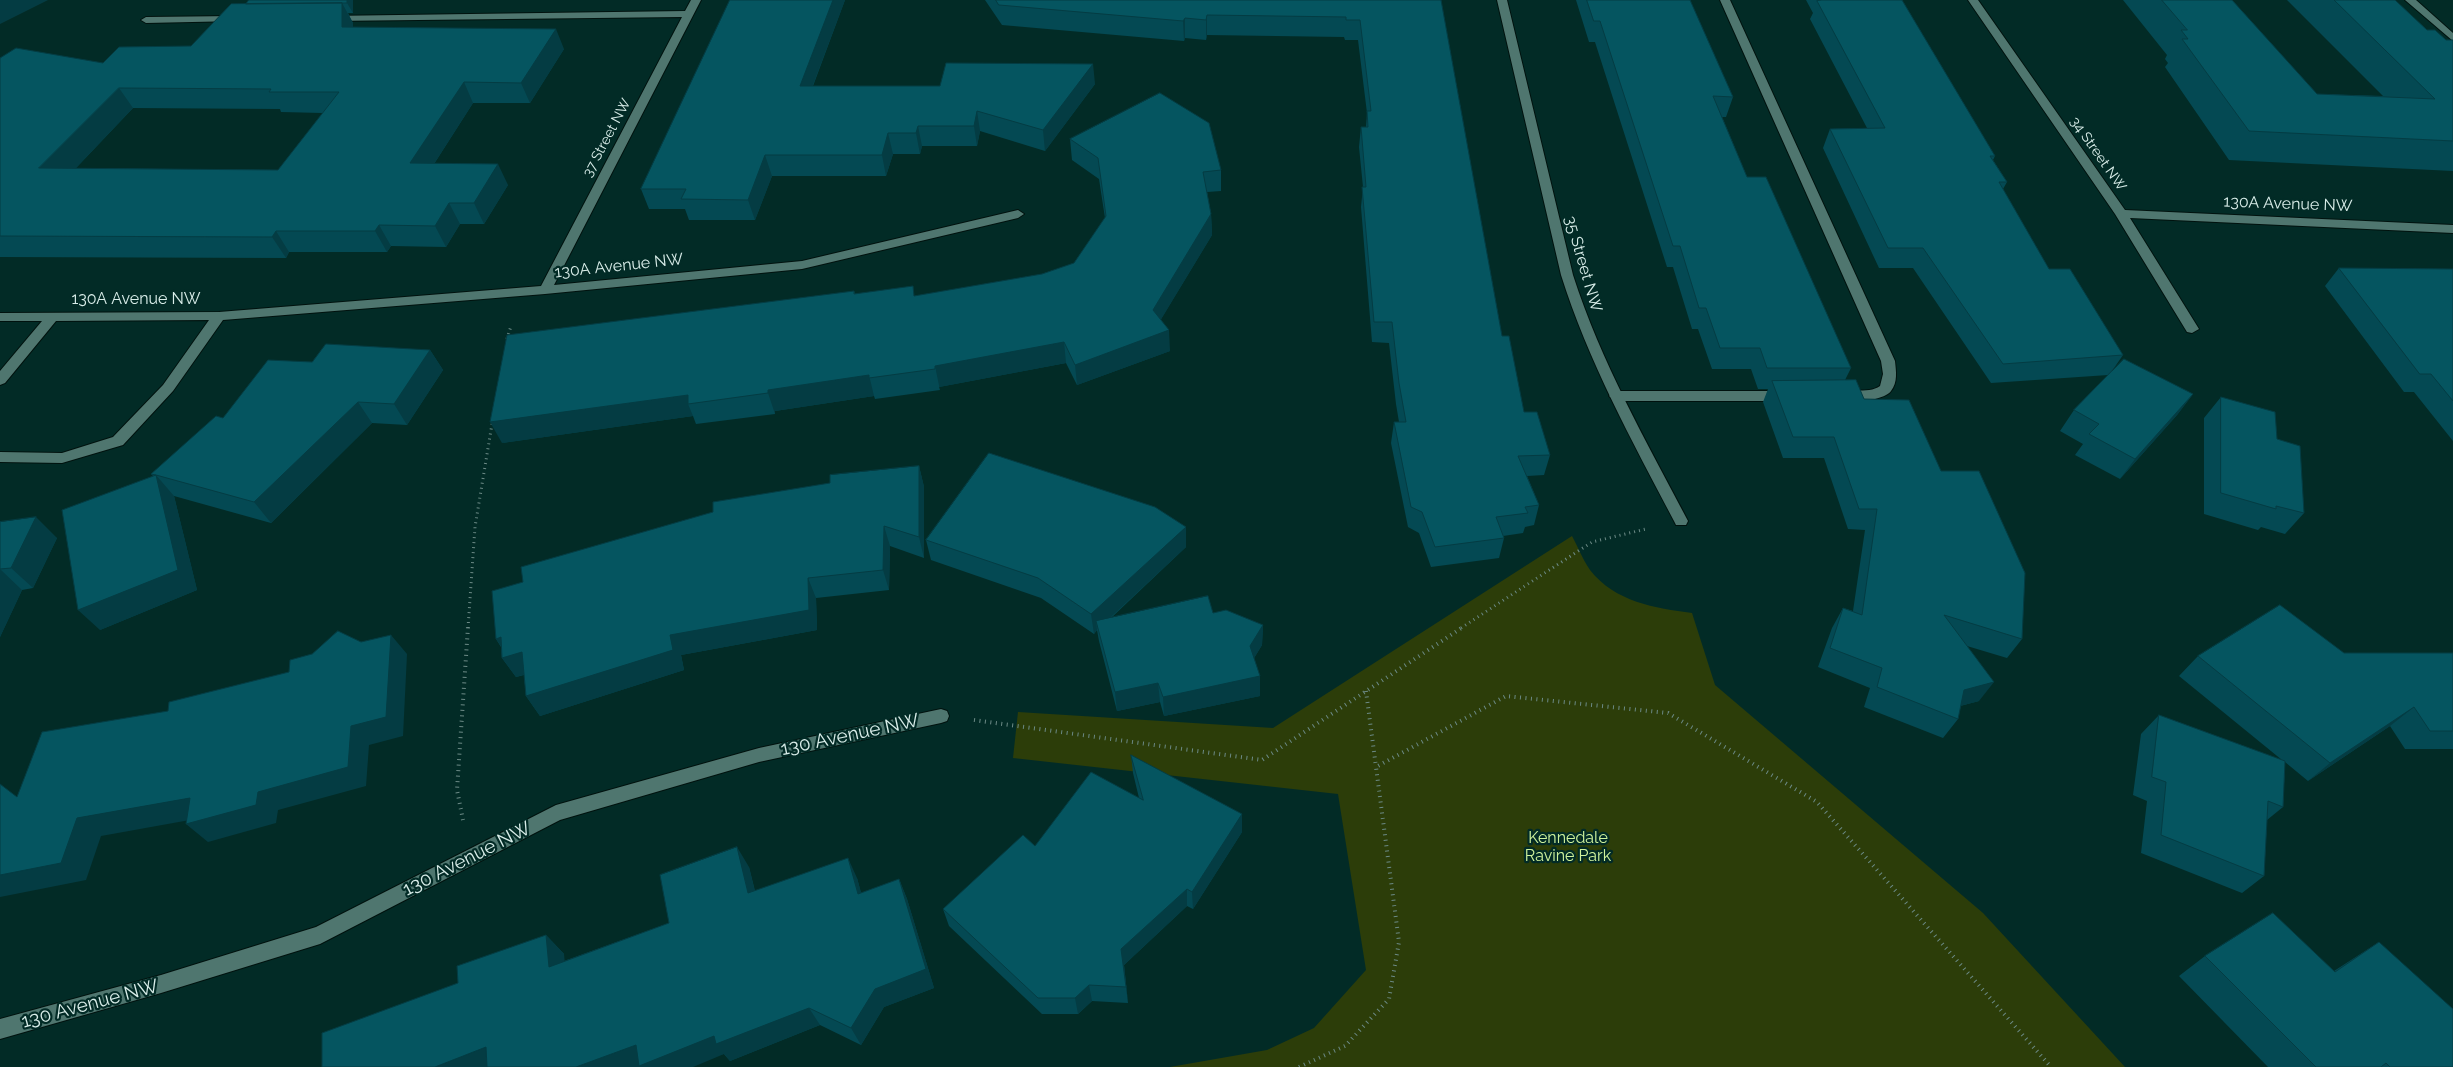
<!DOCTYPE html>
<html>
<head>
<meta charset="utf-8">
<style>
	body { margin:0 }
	canvas { display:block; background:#022b26 }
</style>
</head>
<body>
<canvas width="2453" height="1067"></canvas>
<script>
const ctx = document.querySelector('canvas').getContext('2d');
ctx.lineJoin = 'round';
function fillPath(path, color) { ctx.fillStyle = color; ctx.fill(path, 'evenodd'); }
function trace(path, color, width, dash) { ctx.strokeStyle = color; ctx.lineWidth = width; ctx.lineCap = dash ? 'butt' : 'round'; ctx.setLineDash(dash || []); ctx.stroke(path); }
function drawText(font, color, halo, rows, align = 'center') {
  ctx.font = font + ' Raleway,sans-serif'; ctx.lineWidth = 4.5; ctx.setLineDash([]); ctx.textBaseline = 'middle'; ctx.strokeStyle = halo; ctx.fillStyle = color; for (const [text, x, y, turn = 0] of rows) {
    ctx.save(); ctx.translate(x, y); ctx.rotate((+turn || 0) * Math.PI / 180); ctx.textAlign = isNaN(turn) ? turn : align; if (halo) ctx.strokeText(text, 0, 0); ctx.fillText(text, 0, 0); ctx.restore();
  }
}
fillPath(new Path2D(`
	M 1572,536 C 1578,547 1583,560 1590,570 C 1615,602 1655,608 1692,613 L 1715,685 L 1983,913 L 2125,1067 L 1170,1067 L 1267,1050 L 1314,1028 L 1366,970 L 1338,794 L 1013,758 L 1018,712 L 1273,728 Z`), '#2c3d09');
const lane = new Path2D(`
	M 1720,0 L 1730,0 L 1895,361 C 1896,371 1898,382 1891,391 C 1884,401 1843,406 1837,396 C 1844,386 1868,395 1880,386 L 1883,374 L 1881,361 Z
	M 2405,0 L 2416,0 L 2453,33 L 2453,41 Z
	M 1616,391 L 1786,391 L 1793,396 L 1786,401 L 1616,401 L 1609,396 Z`);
const street = new Path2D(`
	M 691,0 L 701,0 L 554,285 L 802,261 L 1018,210 L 1024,214 L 1018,218 L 802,269 L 545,294 L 223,320 L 173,391 L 123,445 L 62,463 L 0,462 L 0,452 L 62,453 L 113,437 L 163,385 L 209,320 L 56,321 L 5,383 L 0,385 L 0,371 L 42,321 L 0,321 L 0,313 L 219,312 L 541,286 L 682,17 L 331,21 L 326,18 L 327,16 L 685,11 Z
	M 1497,0 L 1507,0 L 1573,275 C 1601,362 1646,441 1688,521 L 1686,525 L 1676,525 L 1674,521 C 1632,441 1588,361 1561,275 Z
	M 1968,0 L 1978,0 L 2125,210 L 2453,225 L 2453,233 L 2130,218 L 2199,329 L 2192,333 L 2187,332 L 2115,214 Z
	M 235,16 L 239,17 L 239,21 L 146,23 L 141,20 L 146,17 Z
	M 941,709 L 947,711 L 949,716 L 947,721 L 941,723 L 759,762 L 560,820 L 320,944 L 161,993 L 0,1039 L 0,1019 L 161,975 L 316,927 L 556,805 L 759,748 Z`);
trace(lane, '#00120e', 2);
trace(street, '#00120e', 2);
trace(new Path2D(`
	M 507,339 L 511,326
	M 468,628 L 475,527 L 492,424
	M 1461,628 L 1592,542 L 1646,529`), '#6c8a86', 3, [1, 4]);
trace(new Path2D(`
	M 1366,691 L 1376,767
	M 974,720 L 1262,760 L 1463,627
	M 463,820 L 457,790 L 468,627
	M 1299,1067 L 1345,1046 L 1389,999 L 1399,942 L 1376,767 L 1506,696 L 1668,713 L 1817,802 L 2051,1067`), '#6c8a86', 4, [1, 4.5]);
fillPath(lane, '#4f766f');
fillPath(street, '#4f766f');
fillPath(new Path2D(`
	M 249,0 L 353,0 L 353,13 L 348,13 L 353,23 L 353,27 L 564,49 L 530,103 L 473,103 L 434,164 L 508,185 L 484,224 L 460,224 L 446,247 L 391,246 L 387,252 L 289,252 L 286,258 L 0,257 L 0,58 L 103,63 L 191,46 L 246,4 ZM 133,108 L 280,109 L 281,112 L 323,113 L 278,170 L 76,168 Z
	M 730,0 L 845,0 L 813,86 L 940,86 L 1095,84 L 1045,151 L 980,131 L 977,146 L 922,146 L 920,154 L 893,154 L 886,176 L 772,176 L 755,220 L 689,220 L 685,209 L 649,209 L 641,189 Z
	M 985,0 L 1441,0 L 1502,336 L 1524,412 L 1550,455 L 1544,475 L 1527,476 L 1539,505 L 1534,525 L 1525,527 L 1523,533 L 1503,536 L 1504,538 L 1499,558 L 1431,567 L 1419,533 L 1408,527 L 1391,443 L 1394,422 L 1399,422 L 1396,404 L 1389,343 L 1372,342 L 1361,207 L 1363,187 L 1359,147 L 1361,127 L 1366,127 L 1367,113 L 1358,40 L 1345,40 L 1344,37 L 1207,35 L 1206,40 L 1185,38 L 1184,41 L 1002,25 Z
	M 1576,0 L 1690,0 L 1733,97 L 1726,117 L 1722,117 L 1747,177 L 1851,368 L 1845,380 L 1864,399 L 1941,471 L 2022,639 L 2007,658 L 1967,646 L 1979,701 L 1960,706 L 1958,719 L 1943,738 L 1864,707 L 1870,688 L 1818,667 L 1832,628 L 1843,608 L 1853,611 L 1865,530 L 1848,529 L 1824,458 L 1783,458 L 1763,402 L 1768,389 L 1758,389 L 1751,369 L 1712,369 L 1698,329 L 1692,329 L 1673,267 L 1667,267 L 1595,42 L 1589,42 Z
	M 1806,0 L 1902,0 L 1995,156 L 1993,160 L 2007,182 L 2003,189 L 2049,269 L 2123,355 L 2112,371 L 2193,394 L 2177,415 L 2120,479 L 2075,455 L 2083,444 L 2060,431 L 2074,410 L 2108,375 L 1991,383 L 1913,268 L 1879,268 L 1823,148 L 1830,129 L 1867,128 L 1810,19 L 1813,13 Z
	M 2123,0 L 2232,0 L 2317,94 L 2383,96 L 2287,0 L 2395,0 L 2427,30 L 2446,40 L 2453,40 L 2453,171 L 2229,160 L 2165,67 L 2168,63 L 2165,59 L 2167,55 Z
	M 1070,139 L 1221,170 L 1221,191 L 1207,192 L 1211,214 L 1212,235 L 1161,319 L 1170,351 L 1077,385 L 1066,363 L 939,387 L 940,390 L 875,399 L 874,396 L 775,411 L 775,414 L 696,424 L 693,416 L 502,443 L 854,291 L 855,294 L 916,296 L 1042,274 L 1074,263 L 1105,218 L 1099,179 L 1072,160 Z
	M 2339,268 L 2453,269 L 2453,441 L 2414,392 L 2404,392 L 2325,286 Z
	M 430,350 L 443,370 L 407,425 L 372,423 L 271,523 L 174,496 L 197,590 L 100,630 L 153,476 L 151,474 L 223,418 L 312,362 Z
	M 2221,397 L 2277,439 L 2304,513 L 2285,534 L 2261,527 L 2258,530 L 2204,514 L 2204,418 Z
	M 919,466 L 924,487 L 924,558 L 890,546 L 889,590 L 816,598 L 817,630 L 681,655 L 684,670 L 540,716 L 526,696 L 524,675 L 516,677 L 502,658 L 501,647 L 496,639 L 523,582 L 830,483 Z
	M 0,522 L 57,538 L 33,588 L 22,590 L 0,637 Z
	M 926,540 L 1186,547 L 1111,618 L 1213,613 L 1263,625 L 1262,645 L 1254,658 L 1260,696 L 1164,716 L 1160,702 L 1117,711 L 1099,641 L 1097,630 L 1094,634 L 1041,598 L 931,560 Z
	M 2344,653 L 2453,653 L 2453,749 L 2405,749 L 2390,726 L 2308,781 L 2285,762 L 2283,807 L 2267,820 L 2264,876 L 2242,893 L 2141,853 L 2147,801 L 2133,795 L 2141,734 L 2159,715 L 2282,760 L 2179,676 L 2198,656 Z
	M 1131,755 L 1242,832 L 1193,909 L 1187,906 L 1124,965 L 1128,1003 L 1092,1001 L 1078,1014 L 1042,1014 L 949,926 L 943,909 L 1035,846 L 1139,798 L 1133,773 Z
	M 749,867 L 755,891 L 857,878 L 861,893 L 899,879 L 907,899 L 934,988 L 884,1007 L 861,1045 L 820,1025 L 730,1061 L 724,1054 L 638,1067 L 322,1067 L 458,983 L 546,935 L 564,954 L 564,961 L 669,923 Z
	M 2379,942 L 2453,1067 L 2268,1067 L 2179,976 L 2205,956 L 2334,971 Z`), '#044953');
fillPath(new Path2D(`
	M 0,0 L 48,0 L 0,24 Z
	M 347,0 L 353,0 L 353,13 L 347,3 Z
	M 833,0 L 845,0 L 805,106 L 800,86 Z
	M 342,3 L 353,23 L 352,47 L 342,27 Z
	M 1207,15 L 1207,35 L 1206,40 L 1206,20 Z
	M 1185,18 L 1185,38 L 1184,41 L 1183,21 Z
	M 556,29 L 564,49 L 530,103 L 521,83 Z
	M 1093,64 L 1095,84 L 1045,151 L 1043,130 Z
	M 464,82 L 473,103 L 421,184 L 410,163 Z
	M 119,88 L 133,108 L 56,189 L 39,168 Z
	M 977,111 L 980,131 L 977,146 L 974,126 Z
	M 918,126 L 922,146 L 920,154 L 916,133 Z
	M 888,133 L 893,154 L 886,176 L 882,155 Z
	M 765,155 L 772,176 L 755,220 L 748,200 Z
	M 498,164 L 508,185 L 484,224 L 474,203 Z
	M 449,203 L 460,224 L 446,247 L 435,226 Z
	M 1211,214 L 1212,235 L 1154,331 L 1153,310 Z
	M 379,225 L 391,246 L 387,252 L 375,231 Z
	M 276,231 L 289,252 L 286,258 L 272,237 Z
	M 1169,330 L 1170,351 L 1077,385 L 1075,365 Z
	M 1064,342 L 1066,363 L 939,387 L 940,390 L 935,366 Z
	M 430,350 L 443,370 L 407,425 L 394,404 Z
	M 869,375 L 874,396 L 775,411 L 775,414 L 768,393 L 768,390 Z
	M 2193,394 L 2177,415 L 2120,479 L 2135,459 Z
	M 688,395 L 688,404 L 693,416 L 502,443 L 490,422 Z
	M 358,402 L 372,423 L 271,523 L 254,502 Z
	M 919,466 L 924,487 L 924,558 L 919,537 Z
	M 156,475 L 174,496 L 197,590 L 100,630 L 78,610 Z
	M 36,517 L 57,538 L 33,588 L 11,568 Z
	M 884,526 L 890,546 L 889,590 L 883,570 Z
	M 1186,527 L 1186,547 L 1098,629 L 1096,621 L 1097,630 L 1094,634 L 1091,614 Z
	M 0,569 L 22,590 L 0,637 Z
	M 808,578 L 816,598 L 817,630 L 681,655 L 684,670 L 540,716 L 526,696 L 670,635 Z
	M 1263,625 L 1262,645 L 1250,665 L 1250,646 Z
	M 391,635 L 407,654 L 403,736 L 369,745 L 366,786 L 278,810 L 276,823 L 208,842 L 186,824 L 258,792 L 351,726 Z
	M 501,637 L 522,652 L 536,671 L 516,677 L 502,658 L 508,656 L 496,639 Z
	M 1260,676 L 1260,696 L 1164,716 L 1163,697 Z
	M 1994,682 L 1979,701 L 1949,709 L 1964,690 Z
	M 1158,683 L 1160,702 L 1117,711 L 1115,692 Z
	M 2414,707 L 2390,726 L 2308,781 L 2330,763 Z
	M 190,798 L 212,816 L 101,836 L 86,880 L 0,897 L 0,875 L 77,818 Z
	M 1242,814 L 1242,832 L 1193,909 L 1192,892 Z
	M 737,847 L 749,867 L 760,913 L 748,893 Z
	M 848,858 L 857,878 L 867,914 L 858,894 Z
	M 899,879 L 907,899 L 934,988 L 884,1007 L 861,1045 L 851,1028 Z
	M 1187,889 L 1187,906 L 1124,965 L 1128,1003 L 1121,949 Z
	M 546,935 L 564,954 L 567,985 L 549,967 Z
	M 1089,985 L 1092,1001 L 1078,1014 L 1075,998 Z
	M 809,1008 L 820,1025 L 730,1061 L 724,1054 L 693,1067 L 576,1067 L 636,1045 L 714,1036 Z
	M 486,1047 L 499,1067 L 435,1067 Z`), '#043c43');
const building = new Path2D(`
	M 249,0 L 347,0 L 347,3 L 246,4 Z
	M 730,0 L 833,0 L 800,86 L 940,86 L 946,63 L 1093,64 L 1043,130 L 977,111 L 974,126 L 918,126 L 916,133 L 888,133 L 882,155 L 765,155 L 748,200 L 681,199 L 686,189 L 641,189 Z
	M 996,0 L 1441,0 L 1502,336 L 1509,336 L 1524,412 L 1537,412 L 1550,455 L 1518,456 L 1539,505 L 1525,507 L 1528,513 L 1496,517 L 1504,538 L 1435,547 L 1422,512 L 1411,507 L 1394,422 L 1406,422 L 1399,383 L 1392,322 L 1374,322 L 1362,187 L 1366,187 L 1361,127 L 1368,127 L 1367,111 L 1371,111 L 1360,20 L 1346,20 L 1346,17 L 1207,15 L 1206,20 L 1185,18 L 1183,21 L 999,5 Z
	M 1587,0 L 1690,0 L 1733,97 L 1713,96 L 1747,177 L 1766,177 L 1851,368 L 1767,368 L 1760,348 L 1720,348 L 1706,308 L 1699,308 L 1680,246 L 1673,246 L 1600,21 L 1594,21 Z
	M 1822,0 L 1902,0 L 1995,156 L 1990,156 L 2007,182 L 1999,182 L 2049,269 L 2070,269 L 2123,355 L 2003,364 L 1923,248 L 1888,248 L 1830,129 L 1885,128 L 1817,1 Z
	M 2162,0 L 2232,0 L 2317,94 L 2435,99 L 2334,0 L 2395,0 L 2427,30 L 2435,30 L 2446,40 L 2453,40 L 2453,141 L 2249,131 L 2182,39 L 2188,39 L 2181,30 L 2187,30 Z
	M 342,3 L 342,27 L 556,29 L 521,83 L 464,82 L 410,163 L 498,164 L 474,203 L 449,203 L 435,226 L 379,225 L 375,231 L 276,231 L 272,237 L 0,236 L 0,58 L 16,48 L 103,63 L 119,47 L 191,46 L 231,4 ZM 119,88 L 271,89 L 269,92 L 339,92 L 278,170 L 39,168 Z
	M 1160,93 L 1209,123 L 1221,170 L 1203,172 L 1211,214 L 1153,310 L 1169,330 L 1075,365 L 1064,342 L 935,366 L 935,369 L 869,378 L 869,375 L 768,390 L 768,393 L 688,404 L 688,395 L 490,422 L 507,335 L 854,291 L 854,294 L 913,286 L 914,296 L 1042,274 L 1074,263 L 1106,216 L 1098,158 L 1070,139 Z
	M 2339,268 L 2453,269 L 2453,401 L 2431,374 L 2420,374 Z
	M 326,344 L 430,350 L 394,404 L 358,402 L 254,502 L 156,475 L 178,570 L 78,610 L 62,510 L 156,475 L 151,474 L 216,416 L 223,418 L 268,360 L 312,362 Z
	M 2124,359 L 2193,394 L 2135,459 L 2089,434 L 2099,424 L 2074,410 Z
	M 1856,380 L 1864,399 L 1909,400 L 1941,471 L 1979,471 L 2025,573 L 2022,639 L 1944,615 L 1994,682 L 1964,690 L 1958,719 L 1877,687 L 1882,668 L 1830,648 L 1843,608 L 1862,615 L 1877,509 L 1859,509 L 1834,437 L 1793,437 L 1772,381 Z
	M 2221,397 L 2275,412 L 2277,439 L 2300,446 L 2304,513 L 2276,506 L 2276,509 L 2221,493 Z
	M 989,453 L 1155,507 L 1186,527 L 1091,614 L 1038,578 L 926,540 Z
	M 919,466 L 919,537 L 884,526 L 883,570 L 808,578 L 809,610 L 670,635 L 673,650 L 526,696 L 522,652 L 502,658 L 501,637 L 496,639 L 492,591 L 523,582 L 521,567 L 713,512 L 713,502 L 830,483 L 830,475 Z
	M 36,517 L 11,568 L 0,569 L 0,522 Z
	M 1208,596 L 1213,613 L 1226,610 L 1263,625 L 1250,646 L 1260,676 L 1163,697 L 1158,683 L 1115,692 L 1096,621 Z
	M 2280,605 L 2344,653 L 2453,653 L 2453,731 L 2430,731 L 2414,707 L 2330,763 L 2198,656 Z
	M 338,631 L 361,642 L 391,635 L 386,717 L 351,726 L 348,767 L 258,792 L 256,805 L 186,824 L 190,798 L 77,818 L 61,863 L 0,875 L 0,784 L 17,797 L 42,732 L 168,711 L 169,702 L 289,672 L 290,660 L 312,654 Z
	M 2159,715 L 2285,761 L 2283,807 L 2268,801 L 2264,876 L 2161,835 L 2166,782 L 2152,777 Z
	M 1131,755 L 1242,814 L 1192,892 L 1187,889 L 1121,949 L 1126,987 L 1089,985 L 1075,998 L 1038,998 L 943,909 L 1023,835 L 1035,846 L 1091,772 L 1143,800 Z
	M 737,847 L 748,893 L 848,858 L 858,894 L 899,879 L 926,969 L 875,989 L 851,1028 L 809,1008 L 716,1044 L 714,1036 L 639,1066 L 636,1045 L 576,1067 L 487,1067 L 486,1047 L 435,1067 L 322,1067 L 322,1033 L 458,983 L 457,966 L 546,935 L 549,967 L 669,923 L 660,875 Z
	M 2273,913 L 2335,972 L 2379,942 L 2453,1009 L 2453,1067 L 2390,1067 L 2386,1063 L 2381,1067 L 2316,1067 L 2205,956 Z`);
fillPath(building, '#055560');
trace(building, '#043c43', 1);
drawText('14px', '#d9ede9', '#022b26', [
	["37 Street NW",607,138,-62],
	["34 Street NW",2098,154,55]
]);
drawText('16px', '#d9ede9', '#022b26', [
	["130A Avenue NW",2288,204,2],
	["35 Street NW",1583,264,74],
	["130A Avenue NW",619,266,-6],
	["130A Avenue NW",136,299]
]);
drawText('16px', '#d0f39c', '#022b26', [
	["Kennedale",1568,838],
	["Ravine Park",1568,856]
]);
drawText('19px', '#d9ede9', '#022b26', [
	["130 Avenue NW",850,735,-12],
	["130 Avenue NW",467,859,-27],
	["130 Avenue NW",90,1004,-15]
]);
</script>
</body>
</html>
